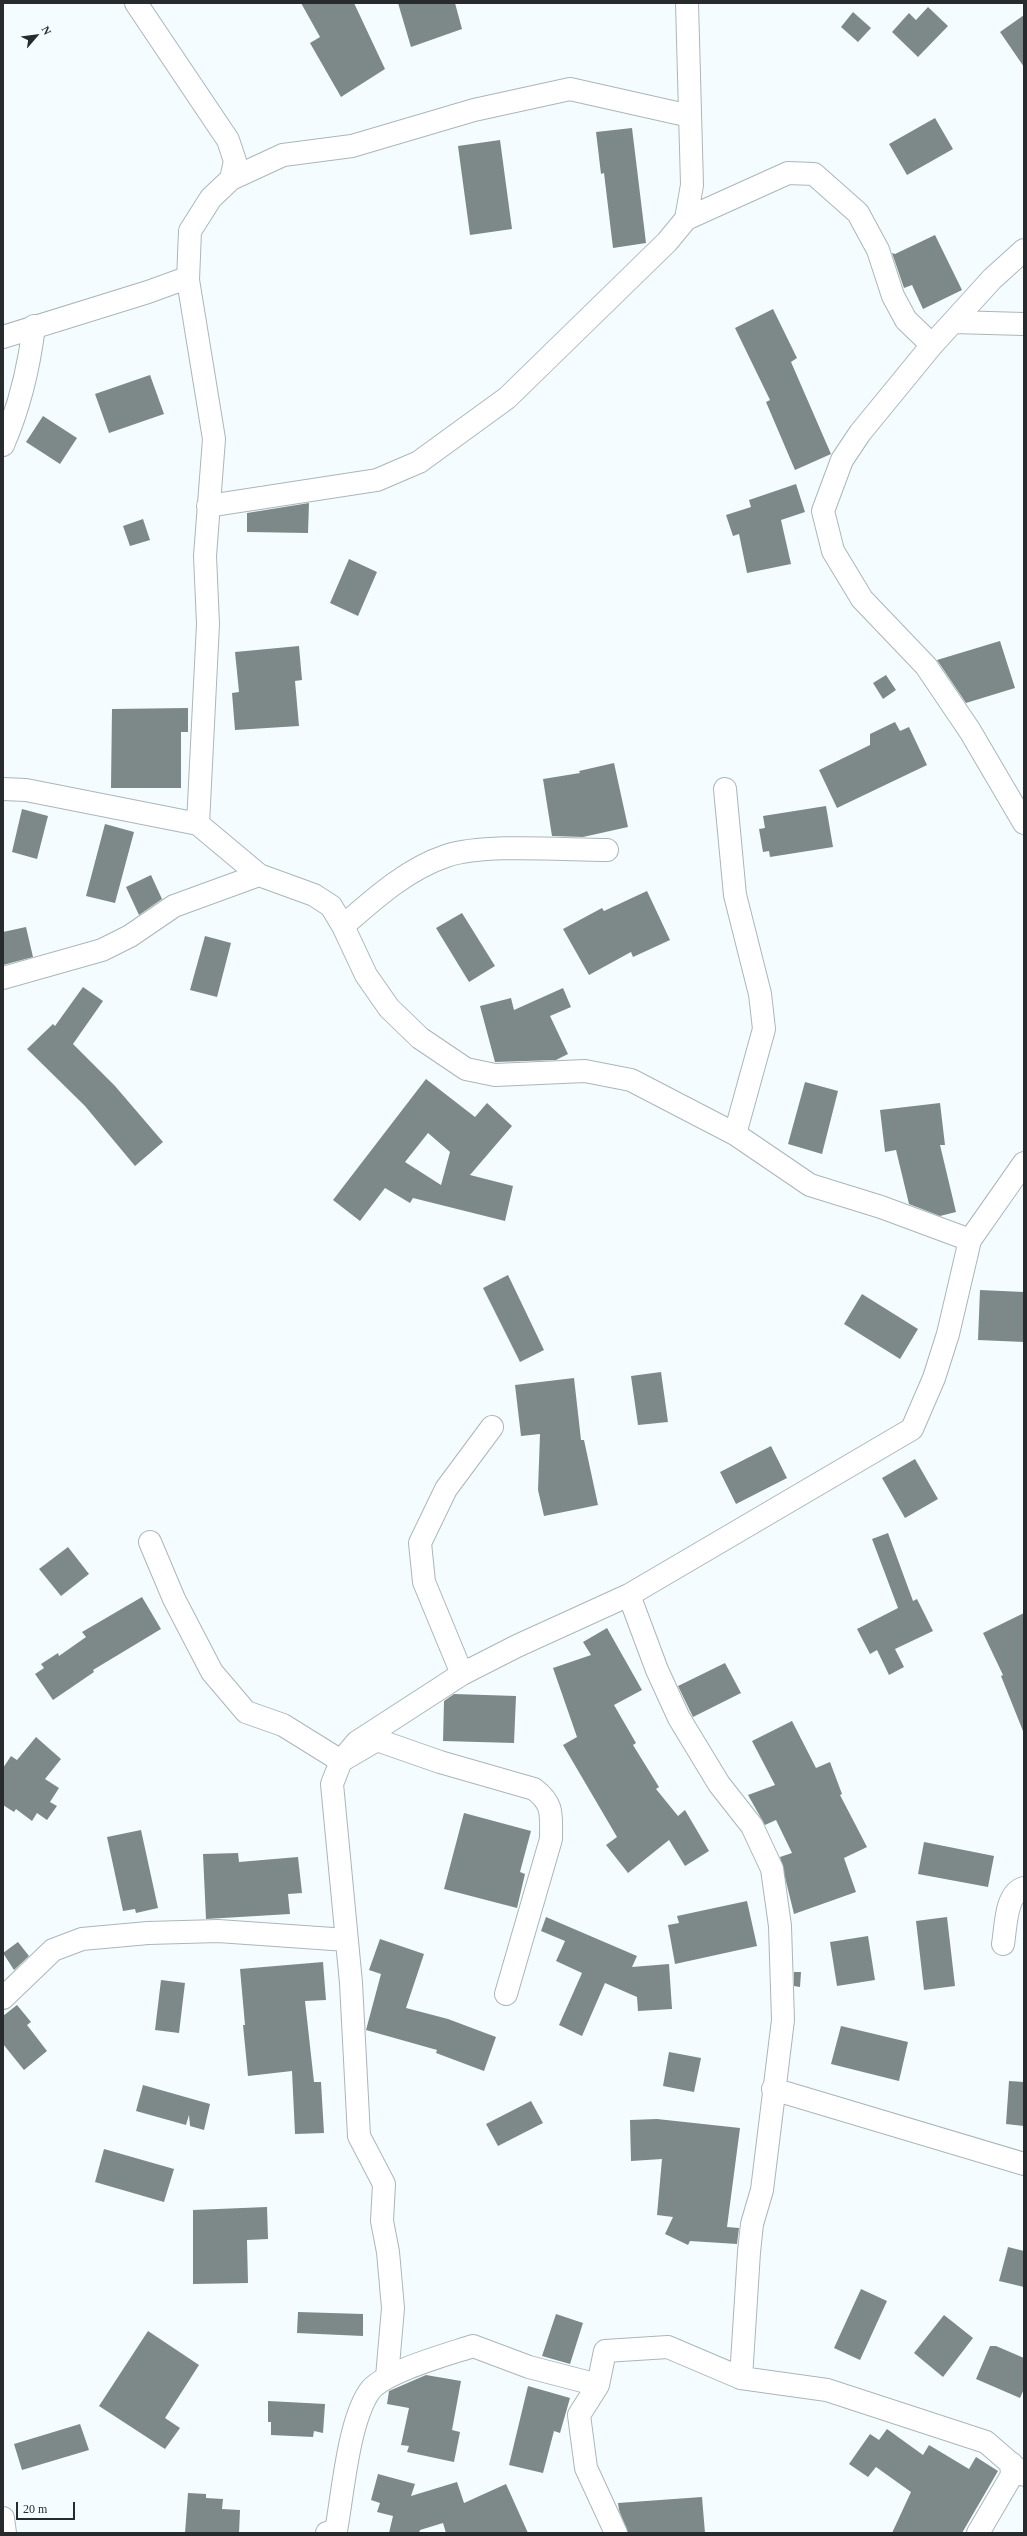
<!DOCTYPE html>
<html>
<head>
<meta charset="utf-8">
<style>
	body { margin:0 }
	#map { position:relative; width:1027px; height:2536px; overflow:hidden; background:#f5fcff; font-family:Georgia,serif }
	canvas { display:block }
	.frame { position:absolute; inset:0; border:4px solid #272b2d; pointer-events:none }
	.north { position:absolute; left:16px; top:16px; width:40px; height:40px; -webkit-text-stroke:3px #f5fcff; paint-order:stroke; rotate:62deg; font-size:11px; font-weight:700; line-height:16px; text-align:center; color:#272b2d }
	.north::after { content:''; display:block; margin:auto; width:14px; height:18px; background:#272b2d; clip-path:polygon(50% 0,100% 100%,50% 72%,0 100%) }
	.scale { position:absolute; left:16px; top:2502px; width:59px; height:18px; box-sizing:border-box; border:2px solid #272b2d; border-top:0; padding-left:5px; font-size:12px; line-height:14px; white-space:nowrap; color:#272b2d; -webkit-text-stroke:3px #f5fcff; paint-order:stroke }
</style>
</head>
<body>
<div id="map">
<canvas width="1027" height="2536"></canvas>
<div class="frame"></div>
<div class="north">N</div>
<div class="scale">20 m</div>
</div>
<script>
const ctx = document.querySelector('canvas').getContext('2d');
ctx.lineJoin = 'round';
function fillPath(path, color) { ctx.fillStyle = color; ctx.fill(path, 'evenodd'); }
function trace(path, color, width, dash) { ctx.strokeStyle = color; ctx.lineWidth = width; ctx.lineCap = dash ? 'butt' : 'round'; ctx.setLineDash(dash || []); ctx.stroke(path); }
fillPath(new Path2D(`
	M 301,3 L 354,3 L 385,69 L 341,97 L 310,43 L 320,37 Z
	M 398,3 L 455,3 L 462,29 L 411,47 Z
	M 928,7 L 948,26 L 918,57 L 892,32 L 909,13 L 916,20 Z
	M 853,12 L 871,28 L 858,42 L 841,27 Z
	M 1024,15 L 1024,67 L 1000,32 Z
	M 935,118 L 953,149 L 907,175 L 889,144 Z
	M 632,128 L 646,243 L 613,248 L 604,173 L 601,174 L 596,132 Z
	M 500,140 L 512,229 L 470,235 L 458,146 Z
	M 935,235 L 962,290 L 923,309 L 912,285 L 904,288 L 892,253 L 895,254 Z
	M 773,309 L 797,358 L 791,362 L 831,454 L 795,470 L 766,402 L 770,400 L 735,328 Z
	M 150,375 L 164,414 L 109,433 L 95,394 Z
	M 43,416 L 77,438 L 60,464 L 26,442 Z
	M 796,484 L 805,512 L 781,520 L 791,564 L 747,573 L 739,534 L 733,536 L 726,515 L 751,507 L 749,500 Z
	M 309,503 L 308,533 L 247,532 L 247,513 Z
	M 143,519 L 150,540 L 130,546 L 123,526 Z
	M 349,559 L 377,572 L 358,616 L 330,603 Z
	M 1000,641 L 1015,688 L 966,703 L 937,660 Z
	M 299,646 L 302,680 L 295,681 L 299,726 L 235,730 L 232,693 L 239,692 L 235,652 Z
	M 886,675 L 896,690 L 883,699 L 873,683 Z
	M 188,708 L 188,732 L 181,732 L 181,788 L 111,788 L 112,709 Z
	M 895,722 L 900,731 L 909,727 L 927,765 L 837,808 L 819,770 L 870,745 L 870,734 Z
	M 614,763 L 628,827 L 583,837 L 552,836 L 543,779 L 580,773 L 579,771 Z
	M 826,806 L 833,847 L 770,857 L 769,851 L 763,852 L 759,829 L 765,828 L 763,816 Z
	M 22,809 L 48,816 L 37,859 L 12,852 Z
	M 105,824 L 134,832 L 115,903 L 86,896 Z
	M 151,875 L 162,899 L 139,915 L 126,887 Z
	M 647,891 L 670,940 L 633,957 L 631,952 L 589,975 L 563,929 L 602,908 L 604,911 Z
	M 462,913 L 495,966 L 469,982 L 436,928 Z
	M 26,927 L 33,957 L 3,965 L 3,932 Z
	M 205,936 L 231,943 L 217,997 L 190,990 Z
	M 83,987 L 103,1001 L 73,1044 L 115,1086 L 163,1142 L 135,1166 L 85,1106 L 27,1049 L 53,1024 L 55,1026 Z
	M 563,988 L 571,1007 L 550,1016 L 568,1054 L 556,1060 L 495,1062 L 480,1006 L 511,998 L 514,1010 Z
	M 426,1079 L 475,1117 L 487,1103 L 512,1126 L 470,1175 L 513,1186 L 505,1221 L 413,1198 L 410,1203 L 385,1188 L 360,1221 L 333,1200 ZM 428,1133 L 450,1152 L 441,1185 L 405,1162 Z
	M 805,1082 L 838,1091 L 822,1154 L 788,1144 Z
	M 940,1103 L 945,1145 L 940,1145 L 956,1212 L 940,1216 L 909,1204 L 896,1150 L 885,1152 L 880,1110 Z
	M 508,1275 L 544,1350 L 520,1362 L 483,1288 Z
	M 980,1290 L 1024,1292 L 1024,1342 L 978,1340 Z
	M 862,1294 L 918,1329 L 900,1359 L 844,1324 Z
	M 661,1372 L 668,1422 L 638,1425 L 631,1376 Z
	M 574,1378 L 581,1440 L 584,1440 L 598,1505 L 544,1516 L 538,1490 L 540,1434 L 521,1436 L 515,1385 Z
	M 771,1446 L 787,1478 L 736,1504 L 720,1472 Z
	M 915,1459 L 938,1499 L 905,1518 L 882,1478 Z
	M 888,1533 L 913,1601 L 917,1599 L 933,1631 L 895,1649 L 904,1667 L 889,1675 L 877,1650 L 870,1654 L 857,1629 L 898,1608 L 872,1539 Z
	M 68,1547 L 89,1574 L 61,1596 L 39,1569 Z
	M 142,1597 L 161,1629 L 93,1670 L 94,1672 L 53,1700 L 35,1674 L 44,1668 L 41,1664 L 58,1653 L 59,1656 L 86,1637 L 82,1632 Z
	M 1024,1613 L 1024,1731 L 1023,1731 L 1001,1676 L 1003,1675 L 983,1633 Z
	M 607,1628 L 642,1690 L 614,1705 L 636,1743 L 633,1745 L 659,1787 L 656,1789 L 678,1816 L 685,1810 L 709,1851 L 685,1866 L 669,1840 L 628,1873 L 606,1845 L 617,1837 L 563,1745 L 577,1737 L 553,1668 L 591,1655 L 583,1642 Z
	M 725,1663 L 741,1693 L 693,1717 L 678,1686 Z
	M 454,1694 L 516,1696 L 514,1743 L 443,1741 L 444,1701 Z
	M 792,1721 L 816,1768 L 830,1762 L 842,1794 L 840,1795 L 867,1847 L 844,1858 L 856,1892 L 794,1914 L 780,1857 L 792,1853 L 776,1820 L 765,1825 L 748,1795 L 775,1785 L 752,1741 Z
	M 36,1737 L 61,1759 L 45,1779 L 59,1788 L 50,1802 L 57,1806 L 47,1820 L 37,1813 L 32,1821 L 16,1809 L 14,1812 L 3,1805 L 3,1768 L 11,1756 L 17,1760 Z
	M 464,1813 L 531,1831 L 520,1872 L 525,1874 L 517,1908 L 444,1889 Z
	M 141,1830 L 158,1908 L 136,1913 L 135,1909 L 123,1911 L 107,1837 Z
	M 924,1842 L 994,1856 L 988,1887 L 918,1874 Z
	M 238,1853 L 239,1862 L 298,1857 L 302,1893 L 288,1894 L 290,1914 L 206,1919 L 203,1854 Z
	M 747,1901 L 757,1946 L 675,1964 L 668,1925 L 679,1923 L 677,1916 Z
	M 546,1917 L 637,1956 L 632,1967 L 669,1964 L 672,2009 L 638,2011 L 637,1997 L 605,1983 L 582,2036 L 559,2025 L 582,1973 L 556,1961 L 565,1941 L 541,1931 Z
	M 947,1917 L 955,1986 L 924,1990 L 916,1921 Z
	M 868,1936 L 875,1980 L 837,1986 L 830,1942 Z
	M 380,1939 L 424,1954 L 406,2008 L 448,2019 L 496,2037 L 484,2071 L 436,2053 L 437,2050 L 366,2030 L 381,1974 L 369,1970 Z
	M 18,1942 L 29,1956 L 14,1970 L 3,1953 Z
	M 323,1962 L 326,2000 L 305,2001 L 314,2082 L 321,2082 L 324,2133 L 295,2134 L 292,2071 L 248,2076 L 243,2025 L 245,2025 L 240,1969 Z
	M 794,1972 L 801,1972 L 800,1987 L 794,1986 Z
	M 161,1980 L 185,1983 L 179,2033 L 155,2030 Z
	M 17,2005 L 31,2022 L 27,2025 L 47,2051 L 24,2070 L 3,2044 L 3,2016 Z
	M 841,2026 L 908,2042 L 899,2081 L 831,2064 Z
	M 669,2052 L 701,2058 L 694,2092 L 663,2086 Z
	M 1009,2081 L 1024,2082 L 1024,2126 L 1006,2124 Z
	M 143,2085 L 210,2104 L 204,2130 L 190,2126 L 189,2115 L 186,2125 L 136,2111 Z
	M 531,2101 L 543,2123 L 498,2146 L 486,2124 Z
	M 657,2119 L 740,2128 L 727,2227 L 739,2228 L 737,2244 L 690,2241 L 688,2245 L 665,2234 L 673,2217 L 657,2215 L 662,2159 L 631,2161 L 630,2120 Z
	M 104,2149 L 174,2169 L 164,2202 L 95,2182 Z
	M 267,2207 L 268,2239 L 247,2240 L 248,2283 L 193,2284 L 193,2210 Z
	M 1008,2247 L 1024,2251 L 1024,2287 L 999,2281 Z
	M 861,2289 L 887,2301 L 860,2360 L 834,2348 Z
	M 298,2312 L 363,2314 L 363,2336 L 297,2333 Z
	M 556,2314 L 583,2323 L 570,2364 L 542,2356 Z
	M 944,2315 L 973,2338 L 943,2377 L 914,2353 Z
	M 148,2331 L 199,2365 L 165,2418 L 180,2428 L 165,2449 L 99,2406 Z
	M 990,2346 L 996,2346 L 1024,2358 L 1024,2389 L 1020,2398 L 976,2379 Z
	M 426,2375 L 461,2381 L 452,2430 L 460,2432 L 454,2462 L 407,2452 L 409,2446 L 401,2445 L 409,2408 L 387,2404 L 389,2391 Z
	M 528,2386 L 570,2398 L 560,2433 L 554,2431 L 543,2473 L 509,2465 Z
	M 268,2401 L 325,2404 L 323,2433 L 314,2431 L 313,2437 L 271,2435 L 271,2422 L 268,2422 Z
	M 80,2424 L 89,2450 L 22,2470 L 14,2444 Z
	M 887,2429 L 923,2455 L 929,2445 L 969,2469 L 976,2457 L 998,2471 L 962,2533 L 892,2533 L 911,2492 L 876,2467 L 868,2477 L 849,2464 L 870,2434 L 879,2440 Z
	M 378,2474 L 415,2484 L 411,2496 L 457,2482 L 464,2503 L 506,2484 L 528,2533 L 446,2533 L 443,2523 L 420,2530 L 419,2533 L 389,2533 L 393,2516 L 377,2512 L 380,2503 L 371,2500 Z
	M 188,2493 L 206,2494 L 206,2498 L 223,2499 L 222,2509 L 240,2510 L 239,2533 L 185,2533 Z
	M 702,2497 L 705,2533 L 628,2533 L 619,2510 L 618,2503 Z`), '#7d8888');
const minor = new Path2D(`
	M 136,3 L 228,140 L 235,161 L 231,179 L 211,198 L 190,231 L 188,280 L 214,439 L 205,556 L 208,624 L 198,824 L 259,875 L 314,895 L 331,906 L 343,926 L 366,975 L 389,1008 L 420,1038 L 466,1069 L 495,1075 L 585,1071 L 631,1080 L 735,1134 L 810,1185 L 881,1207 L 970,1240
	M 231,179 L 283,155 L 352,146 L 474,110 L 570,89 L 690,116
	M 686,219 L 788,173 L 814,174 L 858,213 L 878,250 L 893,296 L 906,320 L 932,345
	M 1024,250 L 992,279 L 932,345 L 860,433 L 842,460 L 823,511 L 833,551 L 862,599 L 926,666 L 970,731 L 1024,823
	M 953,322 L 1024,324
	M 3,337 L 148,292 L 181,280 L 188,280
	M 3,445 C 20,406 29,368 34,326
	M 208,506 L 377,480 L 419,462 L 507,398 L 667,242 L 686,219 L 692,185 L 687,3
	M 3,789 L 26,790 L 198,824
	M 725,789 L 735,895 L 760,994 L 764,1029 L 735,1134
	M 343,926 C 374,899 407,869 446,856 C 485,843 564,850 607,850
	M 3,978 L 102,950 L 130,936 L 174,906 L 259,875
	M 150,1542 L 174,1599 L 212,1672 L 246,1712 L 283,1725 L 341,1761 L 377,1740 L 440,1762 L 534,1789 C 554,1804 551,1815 551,1839 L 506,1994
	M 629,1595 L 657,1670 L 679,1718 L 719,1784 L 752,1826 L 772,1869 L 780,1926 L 783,2020 L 762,2190 L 752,2224 L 749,2252 L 741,2378
	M 462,1674 L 424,1582 L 420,1543 L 446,1489 L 492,1427
	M 1003,1944 C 1006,1928 1005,1893 1024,1888
	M 3,1998 L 53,1950 L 82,1939 L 148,1933 L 218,1931 L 347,1940
	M 773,2089 L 1024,2164
	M 387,2377 L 393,2308 L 388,2252 L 382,2221 L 384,2184 L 359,2136 L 351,1983 L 332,1784 L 341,1761 L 357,1742 L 462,1674 L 517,1646 L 629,1595 L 912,1429 L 934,1378 L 948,1334 L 970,1240 L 1024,1163
	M 598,2385 L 579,2415 L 586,2468 L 616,2533
	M 3,2518 L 5,2533
	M 327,2533 L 336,2531 C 343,2493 348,2424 369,2392 C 382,2372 449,2354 473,2346 L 529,2367 L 598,2385 L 605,2351 L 668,2347 L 741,2378 L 827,2390 L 986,2442 L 1024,2475
	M 978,2533 L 1012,2475 L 1011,2463`);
trace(minor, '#abb6ba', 24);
trace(minor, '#fff', 22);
</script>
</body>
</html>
